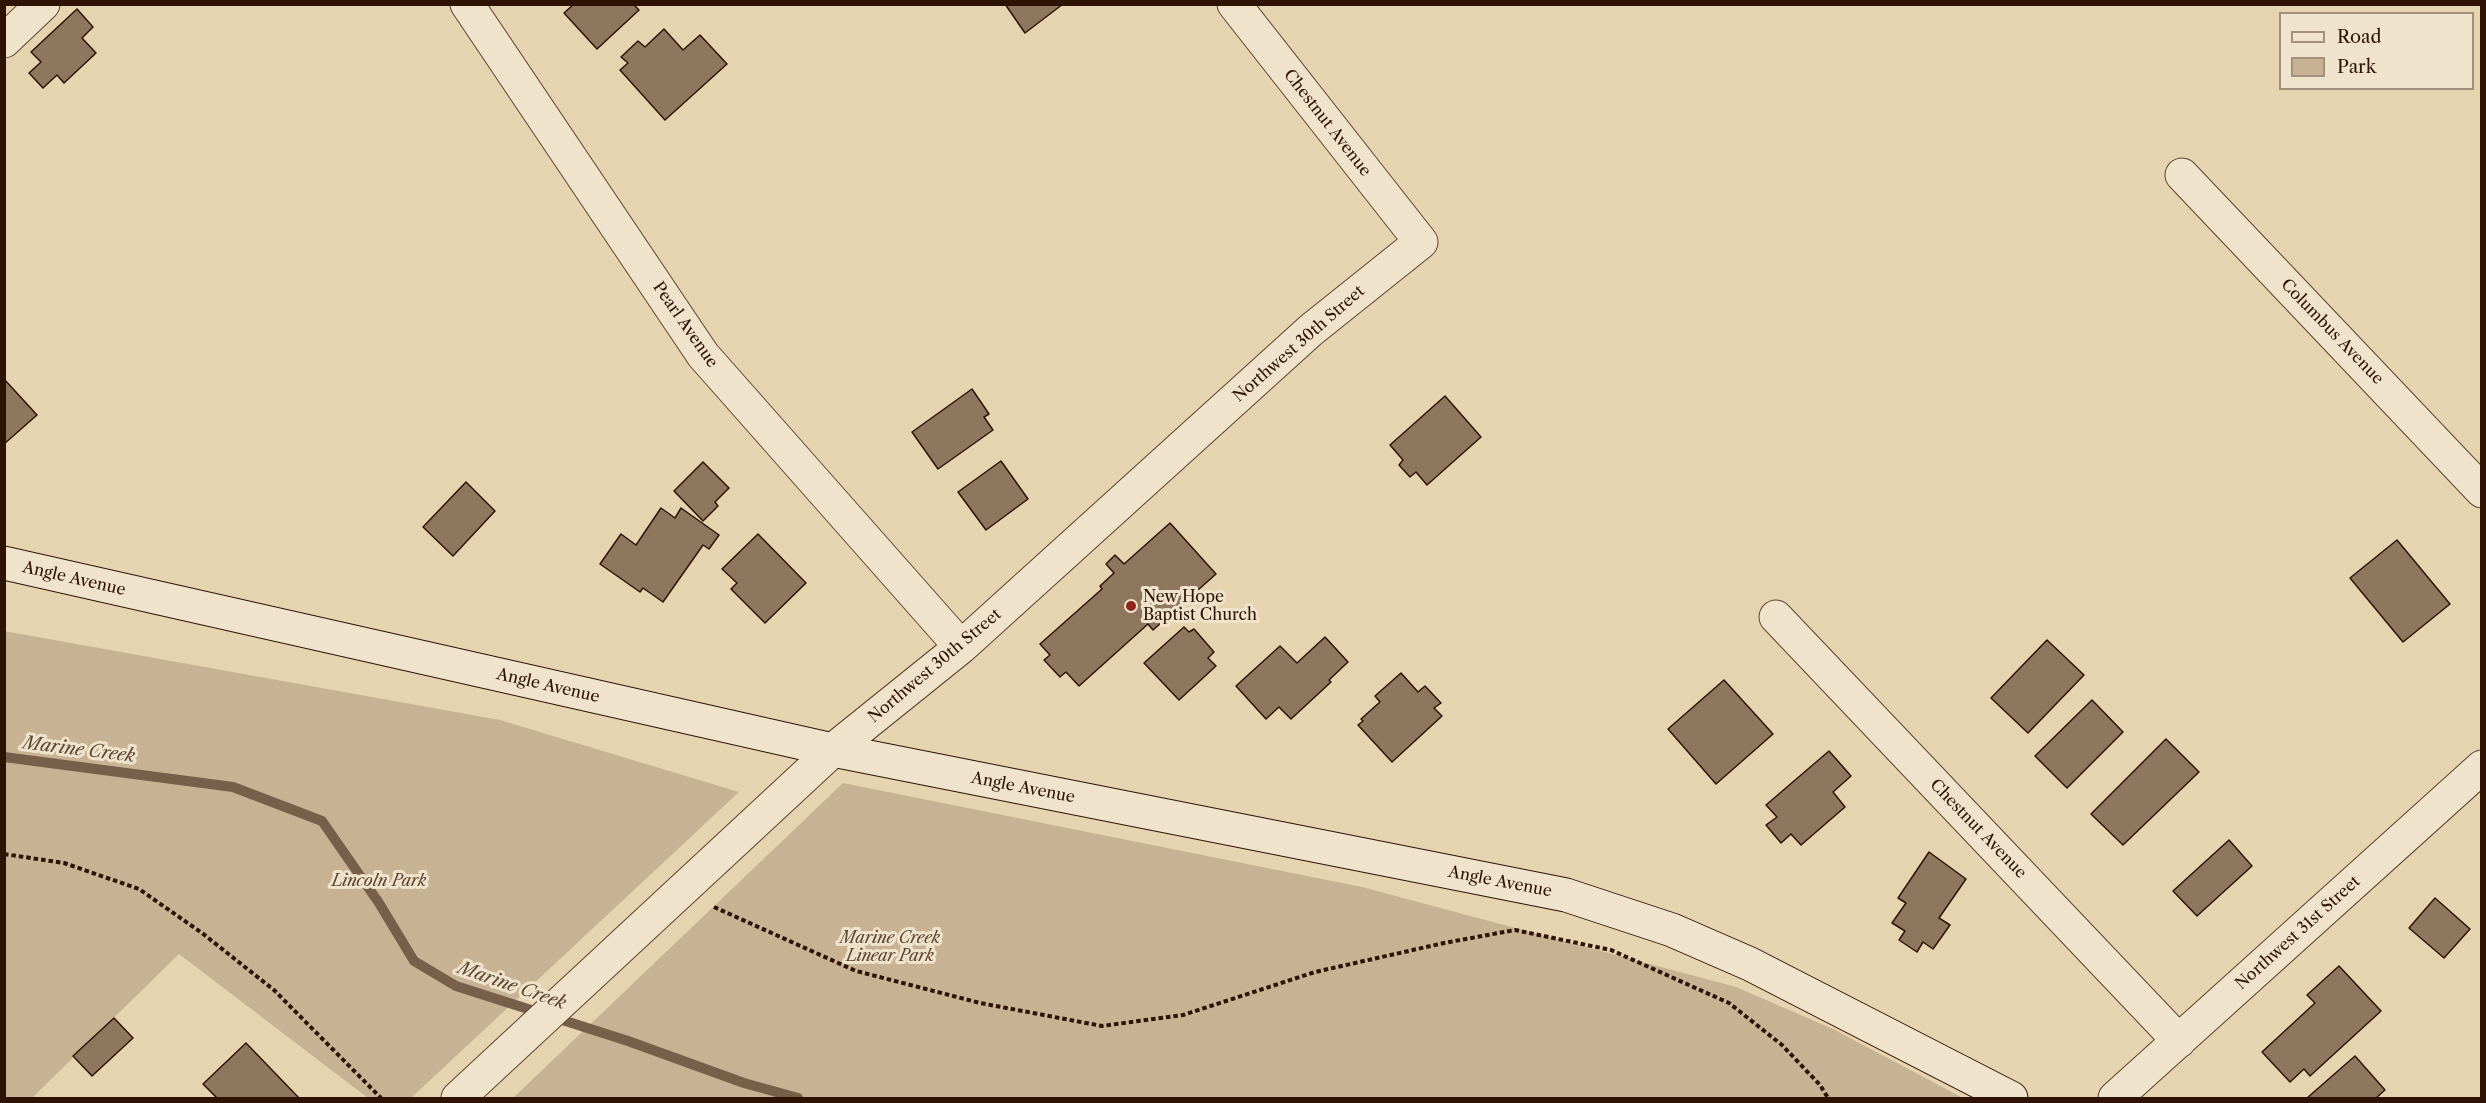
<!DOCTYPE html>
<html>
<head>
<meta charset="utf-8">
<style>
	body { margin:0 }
	#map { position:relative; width:2486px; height:1103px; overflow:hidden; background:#e6d4b0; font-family:"Libre Caslon Text",serif }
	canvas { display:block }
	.frame { position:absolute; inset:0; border:6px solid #2e1305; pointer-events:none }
	.legend { position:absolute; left:2279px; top:12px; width:195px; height:78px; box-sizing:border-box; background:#efe3cc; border:2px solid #a2907c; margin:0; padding:8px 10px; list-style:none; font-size:18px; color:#2e1305 }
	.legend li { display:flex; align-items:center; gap:12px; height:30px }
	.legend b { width:30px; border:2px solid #a2907c }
</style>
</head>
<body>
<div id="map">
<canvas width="2486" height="1103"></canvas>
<div class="frame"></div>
<ul class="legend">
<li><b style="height:8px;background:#efe3cc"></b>Road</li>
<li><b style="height:16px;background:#c7b393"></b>Park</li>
</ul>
</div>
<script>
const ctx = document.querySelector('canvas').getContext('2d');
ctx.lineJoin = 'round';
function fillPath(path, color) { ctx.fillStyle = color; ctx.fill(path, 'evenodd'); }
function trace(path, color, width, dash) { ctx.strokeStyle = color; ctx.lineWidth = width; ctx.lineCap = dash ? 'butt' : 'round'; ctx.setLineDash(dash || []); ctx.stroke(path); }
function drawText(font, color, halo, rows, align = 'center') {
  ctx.font = font + ' "Libre Caslon Text",serif'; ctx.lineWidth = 6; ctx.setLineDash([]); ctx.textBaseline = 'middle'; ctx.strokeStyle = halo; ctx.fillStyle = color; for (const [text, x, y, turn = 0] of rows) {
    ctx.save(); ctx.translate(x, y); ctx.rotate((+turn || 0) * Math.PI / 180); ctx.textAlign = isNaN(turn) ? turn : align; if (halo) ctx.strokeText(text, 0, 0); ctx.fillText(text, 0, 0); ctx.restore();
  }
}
fillPath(new Path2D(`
	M 4,631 L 500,720 L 739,792 L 411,1098 L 368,1098 L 179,954 L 32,1098 L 5,1098 Z
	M 843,783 L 1362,887 L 1736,987 L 1833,1029 L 1963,1098 L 513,1098 Z`), '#c7b393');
trace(new Path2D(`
	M 4,757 L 233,787 L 322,821 L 379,903 L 414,961 L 456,986 L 628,1041 L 744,1083 L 798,1098`), '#775f49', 10);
const building = new Path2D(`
	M 574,4 L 633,4 L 639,10 L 597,49 L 564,13 Z
	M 1005,4 L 1063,4 L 1025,33 Z
	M 77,9 L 93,27 L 82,38 L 96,53 L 64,83 L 57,75 L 43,88 L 29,73 L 41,62 L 31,52 Z
	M 664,29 L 683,50 L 700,35 L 727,64 L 665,120 L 620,70 L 628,63 L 621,57 L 638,41 L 645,47 Z
	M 4,379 L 37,415 L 4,444 Z
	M 972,389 L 989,414 L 984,417 L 993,430 L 938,469 L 912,432 Z
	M 1445,396 L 1481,437 L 1427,485 L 1416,472 L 1410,477 L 1399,465 L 1403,460 L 1390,445 Z
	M 1001,461 L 1028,499 L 986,530 L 958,492 Z
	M 703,462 L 729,488 L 715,502 L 718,506 L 703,521 L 674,491 Z
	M 466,482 L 495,511 L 453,556 L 423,527 Z
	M 661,508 L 675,518 L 681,508 L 719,535 L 709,549 L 703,545 L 663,602 L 643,588 L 640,592 L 600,564 L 621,534 L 636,545 Z
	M 1170,523 L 1216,574 L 1153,630 L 1148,624 L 1079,686 L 1066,672 L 1060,677 L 1044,660 L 1050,655 L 1040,644 L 1102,589 L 1100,586 L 1114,573 L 1106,564 L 1115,555 L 1124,564 Z
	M 758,534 L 806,583 L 765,623 L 731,589 L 737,583 L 722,569 Z
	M 2397,540 L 2450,604 L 2403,642 L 2350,578 Z
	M 1184,627 L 1189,632 L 1194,629 L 1214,652 L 1208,658 L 1216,666 L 1179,700 L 1144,663 Z
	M 1325,637 L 1348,662 L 1329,680 L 1331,682 L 1291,719 L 1279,707 L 1266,719 L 1236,686 L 1280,646 L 1297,663 Z
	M 2047,640 L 2084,675 L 2028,733 L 1991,698 Z
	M 1401,673 L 1418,692 L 1425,686 L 1441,703 L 1434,708 L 1442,716 L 1392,762 L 1358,725 L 1363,721 L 1361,719 L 1380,702 L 1375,696 Z
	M 1724,680 L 1773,734 L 1716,784 L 1668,729 Z
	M 2092,700 L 2123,732 L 2067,788 L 2035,756 Z
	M 2166,739 L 2199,772 L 2123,845 L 2091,814 Z
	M 1829,751 L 1851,776 L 1833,792 L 1845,807 L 1801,845 L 1791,834 L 1781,843 L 1766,825 L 1777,817 L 1766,805 Z
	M 2229,840 L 2252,866 L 2197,916 L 2173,891 Z
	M 1929,852 L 1966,879 L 1939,918 L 1950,925 L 1933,949 L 1923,942 L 1917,952 L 1899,940 L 1905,931 L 1892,923 L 1906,903 L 1898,898 Z
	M 2435,898 L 2470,929 L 2444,958 L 2409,928 Z
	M 2339,966 L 2381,1011 L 2310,1076 L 2304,1069 L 2290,1082 L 2262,1052 L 2315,1003 L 2307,995 Z
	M 114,1018 L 133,1038 L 92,1076 L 73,1056 Z
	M 246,1043 L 299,1098 L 217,1098 L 203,1084 Z
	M 2355,1056 L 2385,1090 L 2376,1098 L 2307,1098 Z`);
fillPath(building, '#8e775e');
trace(building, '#2e1305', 1.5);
const minor = new Path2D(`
	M 467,4 L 703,355 L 961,647
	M 4,41 L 43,4
	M 2182,175 L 2482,491
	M 1776,617 L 2179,1041
	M 458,1098 L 833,750 L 961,647 L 1311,330 L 1421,242 L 1234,4
	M 2115,1098 L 2482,767`);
const secondary = new Path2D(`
	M 4,563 L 833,750 L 1566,895 L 1672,930 L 1750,964 L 2011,1098`);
trace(minor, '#5c4330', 35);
trace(secondary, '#2e1305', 35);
trace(new Path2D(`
	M 4,854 L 64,863 L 139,889 L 202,933 L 274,990 L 381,1098
	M 714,907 L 856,971 L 980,1003 L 1102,1026 L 1183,1015 L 1315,972 L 1444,943 L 1515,930 L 1611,950 L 1729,1003 L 1782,1045 L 1820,1085 L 1828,1098`), '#2e1305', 4, [4.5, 3]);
trace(minor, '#efe3cc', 33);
trace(secondary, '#efe3cc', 33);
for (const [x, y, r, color] of [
	[1131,606,6,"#8f2418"]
]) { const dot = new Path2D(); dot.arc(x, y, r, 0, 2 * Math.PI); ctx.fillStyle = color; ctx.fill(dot); trace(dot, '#efe3cc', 2); }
drawText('16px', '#2e1305', '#efe3cc', [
	["Chestnut Avenue",1327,123,52],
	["Pearl Avenue",685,325,55],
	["Columbus Avenue",2332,332,46],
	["Northwest 30th Street",1299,344,-41],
	["Angle Avenue",74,579,13],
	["Northwest 30th Street",935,666,-40],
	["Angle Avenue",548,686,13],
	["Angle Avenue",1023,788,11],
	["Chestnut Avenue",1978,829,46],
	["Angle Avenue",1500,882,11],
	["Northwest 31st Street",2298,933,-42]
]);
drawText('16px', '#2e1305', '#efe3cc', [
	["New Hope",1143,597],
	["Baptist Church",1143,615]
], 'left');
drawText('italic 16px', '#5c4330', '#efe3cc', [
	["Lincoln Park",379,881],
	["Marine Creek",890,938],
	["Linear Park",890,956]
]);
drawText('italic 18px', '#5e4632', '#efe3cc', [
	["Marine Creek",79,750,7],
	["Marine Creek",512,986,19]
]);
</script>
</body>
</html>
